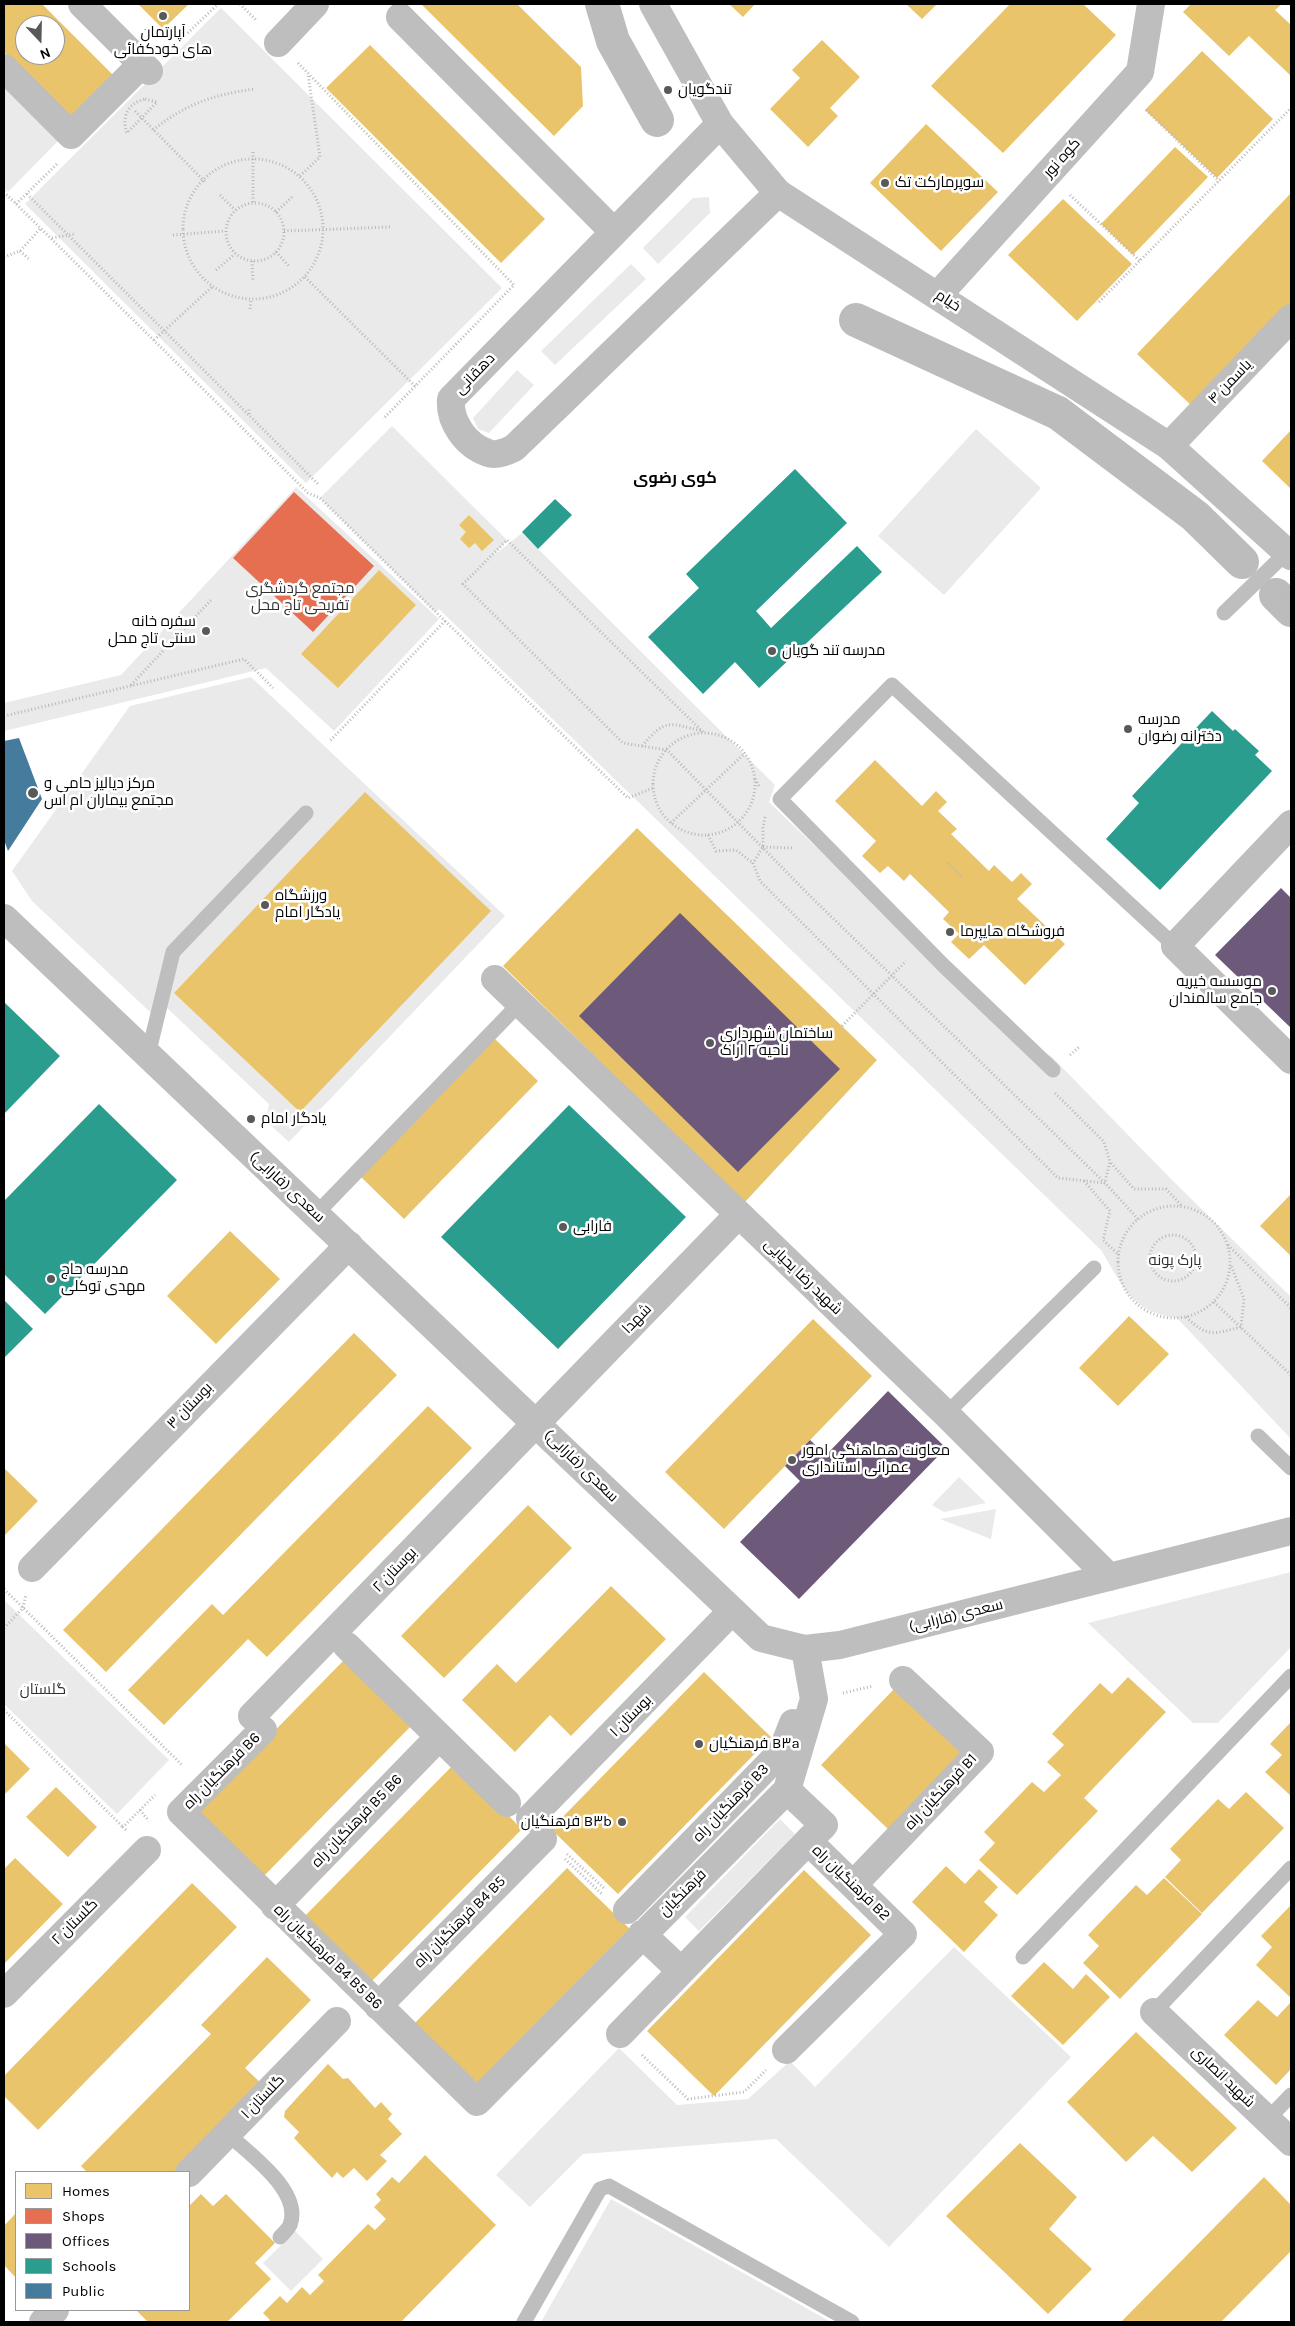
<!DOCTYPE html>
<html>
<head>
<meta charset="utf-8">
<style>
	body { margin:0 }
	#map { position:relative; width:1295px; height:2326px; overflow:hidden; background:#fff; font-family:Karla,sans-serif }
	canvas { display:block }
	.frame { position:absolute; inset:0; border:5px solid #000; pointer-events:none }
	.legend { position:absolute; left:15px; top:2171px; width:175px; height:140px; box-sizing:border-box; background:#fff; border:1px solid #999; margin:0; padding:6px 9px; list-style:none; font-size:15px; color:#000 }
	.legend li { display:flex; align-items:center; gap:10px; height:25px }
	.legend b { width:25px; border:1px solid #999 }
	.north { position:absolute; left:15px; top:15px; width:50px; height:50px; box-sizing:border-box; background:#fff; border:1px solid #999; border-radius:50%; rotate:159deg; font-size:14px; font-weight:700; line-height:20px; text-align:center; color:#000 }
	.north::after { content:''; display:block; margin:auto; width:18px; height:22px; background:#595959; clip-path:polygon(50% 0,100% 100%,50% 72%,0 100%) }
</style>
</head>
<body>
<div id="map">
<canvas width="1295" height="2326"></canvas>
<div class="frame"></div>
<ul class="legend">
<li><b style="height:14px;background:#e9c46a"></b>Homes</li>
<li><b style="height:14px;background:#e76f51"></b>Shops</li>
<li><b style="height:14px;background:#6d597a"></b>Offices</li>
<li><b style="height:14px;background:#2a9d8f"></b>Schools</li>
<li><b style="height:14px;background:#457b9d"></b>Public</li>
</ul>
<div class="north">N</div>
</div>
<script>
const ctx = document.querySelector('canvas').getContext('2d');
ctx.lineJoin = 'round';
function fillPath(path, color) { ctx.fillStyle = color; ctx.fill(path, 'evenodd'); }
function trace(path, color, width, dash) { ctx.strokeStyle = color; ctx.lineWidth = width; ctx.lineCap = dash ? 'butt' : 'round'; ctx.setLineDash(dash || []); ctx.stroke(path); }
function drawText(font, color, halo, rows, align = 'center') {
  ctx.font = font + ' Karla,Cairo,sans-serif'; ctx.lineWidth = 5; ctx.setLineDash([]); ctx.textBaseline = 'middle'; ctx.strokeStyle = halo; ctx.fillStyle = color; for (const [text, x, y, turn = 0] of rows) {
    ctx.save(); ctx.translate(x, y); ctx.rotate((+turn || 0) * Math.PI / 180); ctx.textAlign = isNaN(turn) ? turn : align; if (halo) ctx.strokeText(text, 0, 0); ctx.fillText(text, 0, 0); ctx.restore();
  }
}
fillPath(new Path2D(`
	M 221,8 L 502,288 L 306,483 L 25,204 Z
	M 4,83 L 60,139 L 8,192 L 4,188 Z
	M 709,197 L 710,213 L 658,264 L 643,248 L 693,198 Z
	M 631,264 L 646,279 L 555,365 L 541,351 Z
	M 517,370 L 534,385 L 489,433 L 478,429 L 473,418 Z
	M 392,426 L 507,540 L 493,556 L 522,533 L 775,785 L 769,802 L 1042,1063 L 1050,1055 L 1173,1181 L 1291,1297 L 1291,1439 L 1177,1318 C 1131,1312 1123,1286 1101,1250 L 439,609 L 435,612 L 320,498 Z
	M 976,429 L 1041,488 L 944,595 L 878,536 Z
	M 296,487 L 439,619 L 334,731 L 266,668 L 4,731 L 4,703 L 121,675 Z
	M 251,677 L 505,916 L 289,1142 L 266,1121 L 269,1104 L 167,1008 L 150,1012 L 32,901 L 12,871 L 130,706 Z
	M 959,1477 L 986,1503 L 944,1512 L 932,1505 Z
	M 996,1509 L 991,1539 L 940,1519 Z
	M 1291,1572 L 1291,1647 L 1218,1723 L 1193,1723 L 1088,1623 Z
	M 4,1600 L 169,1760 L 117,1814 L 4,1704 Z
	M 780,1819 L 795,1834 L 699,1931 L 685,1917 Z
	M 954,1947 L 1071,2057 L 889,2247 L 776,2139 L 583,2154 L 530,2207 L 496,2175 L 619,2048 L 677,2105 L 748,2099 L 790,2061 L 815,2087 Z
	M 611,2199 L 831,2322 L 541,2322 Z
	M 295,2231 L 323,2259 L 291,2291 L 263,2263 Z`), '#eaeaea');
fillPath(new Path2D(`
	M 4,4 L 42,4 L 115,77 L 72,120 L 4,52 ZM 25,25 L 55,25 L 55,55 L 25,55 Z
	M 138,4 L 189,4 L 163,29 Z
	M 421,4 L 517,4 L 581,67 L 583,106 L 554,136 Z
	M 729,4 L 755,4 L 743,17 Z
	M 906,4 L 937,4 L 922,19 Z
	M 1010,4 L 1083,4 L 1116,35 L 1003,153 L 931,86 Z
	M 1191,4 L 1282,4 L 1275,10 L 1291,25 L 1291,76 L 1249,36 L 1229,56 L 1183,12 Z
	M 822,40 L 860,77 L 830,108 L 838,116 L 808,147 L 770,109 L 800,78 L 792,70 Z
	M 370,45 L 545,219 L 501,263 L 326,88 Z
	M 1202,51 L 1273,119 L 1217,178 L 1145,110 Z
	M 926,124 L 998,192 L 941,251 L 870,183 Z
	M 1175,147 L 1208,177 L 1133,255 L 1101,224 Z
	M 1291,193 L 1291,304 L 1193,407 L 1137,354 Z
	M 1063,199 L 1132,264 L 1077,321 L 1008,255 Z
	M 1291,430 L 1291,489 L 1262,461 Z
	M 469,515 L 494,540 L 482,551 L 475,543 L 469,548 L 460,539 L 466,532 L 459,525 Z
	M 379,570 L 416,605 L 338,688 L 301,654 Z
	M 875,760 L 922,806 L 936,791 L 947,802 L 938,811 L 957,829 L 951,834 L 989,871 L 994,865 L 1012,882 L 1021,873 L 1032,884 L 1017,899 L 1065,944 L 1025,985 L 984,945 L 969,959 L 951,942 L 959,934 L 943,919 L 949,912 L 910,874 L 904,881 L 888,866 L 880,873 L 862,856 L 876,841 L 835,801 Z
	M 365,792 L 491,911 L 300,1112 L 174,993 Z
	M 637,828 L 877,1060 L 744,1203 L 503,966 Z
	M 495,1039 L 538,1081 L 404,1219 L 361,1177 Z
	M 1291,1194 L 1291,1256 L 1260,1226 Z
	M 230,1231 L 280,1279 L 216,1344 L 167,1296 Z
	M 1129,1316 L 1169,1354 L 1118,1406 L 1079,1368 Z
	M 813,1319 L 872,1376 L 724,1529 L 665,1472 Z
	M 354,1333 L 397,1375 L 106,1672 L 63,1630 Z
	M 428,1406 L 472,1448 L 267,1657 L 248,1639 L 164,1725 L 128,1690 L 212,1604 L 223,1615 Z
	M 4,1468 L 38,1501 L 4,1536 Z
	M 528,1505 L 572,1548 L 444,1678 L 401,1636 Z
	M 611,1586 L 666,1639 L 571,1736 L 550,1715 L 515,1752 L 462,1700 L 497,1664 L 516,1683 Z
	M 346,1658 L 413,1724 L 260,1880 L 192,1815 Z
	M 704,1672 L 771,1737 L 618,1894 L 551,1829 Z
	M 1128,1677 L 1166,1712 L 1084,1798 L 1098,1811 L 1017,1895 L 979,1860 L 995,1843 L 984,1832 L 1032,1782 L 1044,1792 L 1061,1775 L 1047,1762 L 1064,1745 L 1052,1734 L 1100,1683 L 1112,1694 Z
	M 894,1689 L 961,1753 L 888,1829 L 821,1765 Z
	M 1291,1722 L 1291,1796 L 1265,1772 L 1282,1755 L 1270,1744 Z
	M 4,1743 L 30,1769 L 4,1795 Z
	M 455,1763 L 522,1829 L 368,1985 L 301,1920 Z
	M 56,1787 L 97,1827 L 68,1857 L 26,1817 Z
	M 1246,1792 L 1284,1828 L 1202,1913 L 1165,1877 L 1181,1860 L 1170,1849 L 1218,1799 L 1229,1809 Z
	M 15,1858 L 63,1904 L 4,1964 L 4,1869 Z
	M 946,1866 L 965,1884 L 979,1869 L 998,1887 L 984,1902 L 998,1915 L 964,1952 L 912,1902 Z
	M 567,1868 L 630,1929 L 474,2089 L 411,2027 Z
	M 804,1870 L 871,1935 L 714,2096 L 647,2031 Z
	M 1164,1878 L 1202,1914 L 1120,1999 L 1083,1963 L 1099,1946 L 1088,1935 L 1136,1885 L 1147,1895 Z
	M 192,1883 L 237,1927 L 38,2130 L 4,2096 L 4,2076 Z
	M 1291,1905 L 1291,1998 L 1256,1965 L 1272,1947 L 1261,1936 Z
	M 267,1957 L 311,2000 L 245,2068 L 264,2086 L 179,2172 L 87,2172 L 81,2166 L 211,2034 L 201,2025 Z
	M 1044,1962 L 1073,1989 L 1086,1974 L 1110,1997 L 1063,2045 L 1011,1996 Z
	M 1258,2000 L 1277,2017 L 1291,2002 L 1291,2069 L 1276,2085 L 1224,2035 Z
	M 1136,2032 L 1237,2128 L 1192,2172 L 1153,2136 L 1126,2162 L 1067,2102 Z
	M 328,2064 L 343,2079 L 348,2078 L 375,2108 L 381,2102 L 392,2114 L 388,2119 L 402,2134 L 380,2155 L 387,2161 L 367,2181 L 354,2168 L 343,2178 L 337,2172 L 332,2178 L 294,2138 L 299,2132 L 284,2117 L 285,2111 Z
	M 1020,2143 L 1077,2197 L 1049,2229 L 1092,2269 L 1048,2314 L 946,2216 Z
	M 425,2155 L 496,2225 L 401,2322 L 268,2322 L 270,2320 L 263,2313 L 280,2296 L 287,2303 L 302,2287 L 310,2295 L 324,2281 L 318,2275 L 368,2224 L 375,2230 L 386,2219 L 374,2207 L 381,2200 L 376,2194 L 392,2177 L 399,2183 Z
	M 1264,2177 L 1291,2205 L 1291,2251 L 1221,2322 L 1121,2322 Z
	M 201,2194 L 213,2206 L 226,2194 L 275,2243 L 255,2263 L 271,2279 L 227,2322 L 148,2322 L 136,2310 L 189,2310 L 189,2206 Z
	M 16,2213 L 16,2278 L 4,2265 L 4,2226 Z`), '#e9c46a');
fillPath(new Path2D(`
	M 294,492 L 374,566 L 313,632 L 233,558 Z`), '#e76f51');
fillPath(new Path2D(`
	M 1281,888 L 1291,898 L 1291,1028 L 1215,955 Z
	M 680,913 L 840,1069 L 738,1172 L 579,1016 Z
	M 888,1391 L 946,1448 L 799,1599 L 740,1542 L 800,1481 L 785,1466 L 810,1440 L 826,1455 Z`), '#6d597a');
fillPath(new Path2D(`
	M 795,469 L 847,523 L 756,611 L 771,628 L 857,546 L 882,572 L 759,688 L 735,662 L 703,694 L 648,637 L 699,588 L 686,574 Z
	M 555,499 L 572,515 L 538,549 L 522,532 Z
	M 1212,711 L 1233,731 L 1235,729 L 1259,751 L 1255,755 L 1272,771 L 1160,890 L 1106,839 L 1139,803 L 1132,796 Z
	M 4,1002 L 60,1056 L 4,1114 Z
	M 99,1104 L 177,1180 L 45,1314 L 4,1274 L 4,1201 Z
	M 569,1105 L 686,1217 L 558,1349 L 441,1237 Z
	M 4,1300 L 33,1329 L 4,1358 Z`), '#2a9d8f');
fillPath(new Path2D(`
	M 19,738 L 42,799 L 8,851 L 4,840 L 4,741 Z`), '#457b9d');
trace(new Path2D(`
	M 602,4 L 613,41 L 657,120
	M 856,320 L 1058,413 L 1195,516 L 1242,562
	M 1276,595 L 1291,610`), '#bcbcbc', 34);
trace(new Path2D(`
	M 240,4 L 257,21
	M 170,50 L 218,4
	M 298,63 L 514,285 L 383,419
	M 145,99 L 157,102 L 127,133 C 121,117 128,103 145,99 Z
	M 1146,110 L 1219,181
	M 135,111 L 205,182
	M 153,130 C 186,104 212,95 254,89
	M183 229a70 70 0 1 1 140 0a70 70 0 1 1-140 0Z
	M 300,176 L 320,157 L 308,74
	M 4,192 L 308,493 L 320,498 L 445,621 L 330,741
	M 27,194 L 318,484
	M 220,195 L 235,210
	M 1070,195 L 1140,261
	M 253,202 L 253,150
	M226 232a29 29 0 1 1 58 0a29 29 0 1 1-58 0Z
	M 16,204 L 58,163
	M 276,212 L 292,197
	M 284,231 L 391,227
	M 173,235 L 225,231
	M 52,238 L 75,234
	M 20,251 L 30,260
	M 276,252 L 289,266
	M 4,257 L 20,251 L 41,228
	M 252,261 L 253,282
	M 216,270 L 235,254
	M 305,277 L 415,386
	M 1099,302 L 1291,108
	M 250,309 L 251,300
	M 154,340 L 212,287
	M 249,414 L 249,407
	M 1281,591 L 1289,599
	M 445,621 L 628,798 L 653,788
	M 131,685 L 211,600
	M 4,716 L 244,659 L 273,688
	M 703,732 L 507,540 L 463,584 L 623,743 L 667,750 L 808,894 L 1105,1183 L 1138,1219
	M653 784a51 51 0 1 1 102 0a51 51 0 1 1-102 0Z
	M 642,746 C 666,718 668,723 702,731
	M 755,779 L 759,786
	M 765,817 L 763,828 L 763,847 L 753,863 L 760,881 L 1058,1178 L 1105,1183
	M 671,823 L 745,753
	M 708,835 L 716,851 L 736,850 L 753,863
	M 763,847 L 794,848
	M 948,863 L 963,878
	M 842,1026 L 906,961
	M 1070,1055 L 1079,1047
	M 1055,1093 L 1104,1142 L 1110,1162 L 1105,1182
	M 1111,1163 L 1134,1189 L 1166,1189 L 1182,1206
	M 1084,1181 L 1110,1211 L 1103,1240 L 1119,1255
	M1118 1262a56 56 0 1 1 112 0a56 56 0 1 1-112 0Z
	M1150 1258a23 23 0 1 1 46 0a23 23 0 1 1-46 0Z
	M 1228,1245 L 1291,1308
	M 1214,1302 L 1291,1375
	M 1186,1317 C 1208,1338 1213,1334 1241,1327 L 1244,1299 L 1231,1265
	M 4,1589 L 183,1766
	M 4,1628 L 23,1608 L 26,1595
	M 843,1693 L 873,1686
	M 4,1710 L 123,1827
	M 140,1810 L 149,1821
	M 126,1830 L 123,1827 L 155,1795
	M 567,1854 L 605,1889
	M 565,1859 L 602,1894
	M 642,2055 L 688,2099 L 744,2092 L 766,2070`), '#b8b8b8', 3, [1, 2.5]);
trace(new Path2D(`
	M 1224,613 L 1287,552
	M 148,1055 L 173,952 L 306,813
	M 1053,1070 L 943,965 L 780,799 L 892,685 L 1175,946
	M 316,1214 L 520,1003
	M 946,1414 L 1094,1268
	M 1258,1436 L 1291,1468
	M 1023,1957 L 1291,1676
	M 1154,2012 L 1291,1868
	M 1267,2120 L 1291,2095
	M 227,2133 C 249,2154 303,2191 290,2225 C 288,2229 283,2234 280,2237
	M 524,2322 L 600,2189 L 609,2186 L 852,2322`), '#bebebe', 15);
trace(new Path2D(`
	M 82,4 L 149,71
	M 400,17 L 614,232
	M 278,43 L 315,4
	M 4,68 L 71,135 L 142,64
	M 720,124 L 451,399 C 449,421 465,445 488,453 C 496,456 506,452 514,448 L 778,193
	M 938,295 L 1140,72 L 1151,4
	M 1169,446 L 1291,318
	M 1291,824 L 1175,946 L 1291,1060
	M 495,979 L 946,1414 L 1109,1577
	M 32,1568 L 349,1245
	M 347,1646 L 507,1803
	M 252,1716 L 738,1215
	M 263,1730 L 181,1812 L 477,2102 L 787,1790 L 814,1699 L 805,1649
	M 787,1790 L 824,1825 L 808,1841
	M 530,1818 L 731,1612
	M 853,1885 L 980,1752 L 903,1680
	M 275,1906 L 439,1737
	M 627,1910 L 782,1751 L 793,1723
	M 642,1934 L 681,1971
	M 4,1994 L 147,1850
	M 378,2006 L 543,1839
	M 1154,2012 L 1291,2142
	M 620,2034 L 808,1841 L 903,1934 L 786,2050
	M 189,2173 L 337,2021
	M 43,2322 L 55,2310`), '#bebebe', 28);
trace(new Path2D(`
	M 653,4 L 720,124 L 778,193 L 1169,446 L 1291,556
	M 4,918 L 761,1638 L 805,1649 L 840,1645 L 1291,1531`), '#bebebe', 28);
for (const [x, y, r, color] of [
	[163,16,5,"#595959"],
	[668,90,5,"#595959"],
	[885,183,5,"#595959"],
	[206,631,5,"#595959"],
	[772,651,5,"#595959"],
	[1128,729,5,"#595959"],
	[33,793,6,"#595959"],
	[265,905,5,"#595959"],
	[950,932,5,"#595959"],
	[1272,991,5,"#595959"],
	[710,1043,5,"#595959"],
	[251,1119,5,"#595959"],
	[563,1227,5,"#595959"],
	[51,1279,5,"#595959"],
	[792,1460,5,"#595959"],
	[699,1744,5,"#595959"],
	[622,1822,5,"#595959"]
]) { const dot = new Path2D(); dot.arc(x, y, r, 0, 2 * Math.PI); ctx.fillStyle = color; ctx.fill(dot); trace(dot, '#fff', 2); }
drawText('15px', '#000', '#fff', [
	["آپارتمان",163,33,"center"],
	["های خودکفائی",163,50,"center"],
	["تندگویان",678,90],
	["سوپرمارکت تک",895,183],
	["سفره خانه",196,622,"right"],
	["سنتی تاج محل",196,639,"right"],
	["مدرسه تند گویان",782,651],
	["مدرسه",1138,720],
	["دخترانه رضوان",1138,737],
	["مرکز دیالیز حامی و",44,784],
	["مجتمع بیماران ام اس",44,801],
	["ورزشگاه",275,896],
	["یادگار امام",275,913],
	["فروشگاه هایپرما",960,932],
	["موسسه خیریه",1262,982,"right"],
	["جامع سالمندان",1262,999,"right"],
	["ساختمان شهرداری",720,1034],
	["ناحیه ۲ اراک",720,1051],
	["یادگار امام",261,1119],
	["فارابی",573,1227],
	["مدرسه حاج",61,1270],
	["مهدی توکلی",61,1287],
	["معاونت هماهنگی امور",802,1451],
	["عمرانی استانداری",802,1468],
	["فرهنگیان B۳a",709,1744],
	["فرهنگیان B۳b",612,1822,"right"]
], 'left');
drawText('15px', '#000', '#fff', [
	["کوه نور",1062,158,-48],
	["خیام",948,301,33],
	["دهقانی",475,374,-46],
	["یاسمن ۴",1230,382,-46],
	["سعدی (فارابی)",287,1187,43],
	["شهید رضا یحیایی",803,1277,44],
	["شهدا",637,1319,-46],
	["بوستان ۳",190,1406,-46],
	["سعدی (فارابی)",581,1466,44],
	["بوستان ۲",395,1570,-46],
	["سعدی (فارابی)",956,1616,-14],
	["بوستان ۱",631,1716,-45],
	["فرهنگیان راه B6",222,1771,-45],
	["فرهنگیان راه B1",941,1792,-47],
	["فرهنگیان راه B3",731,1803,-46],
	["فرهنگیان راه B5 B6",357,1821,-46],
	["فرهنگیان راه B2",851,1883,44],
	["فرهنگیان",683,1893,-45],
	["گلستان ۲",75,1922,-45],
	["فرهنگیان راه B4 B5",460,1922,-45],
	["فرهنگیان راه B4 B5 B6",328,1957,44],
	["شهید انصاری",1223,2077,44],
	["گلستان ۱",263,2097,-46]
]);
drawText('15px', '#303030', '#fff', [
	["مجتمع گردشگری",300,589],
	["تفریحی تاج محل",300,606],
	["پارک پونه",1175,1261],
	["گلستان",43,1690]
]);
drawText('bold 16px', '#000', '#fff', [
	["کوی رضوی",675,478]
]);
</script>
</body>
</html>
